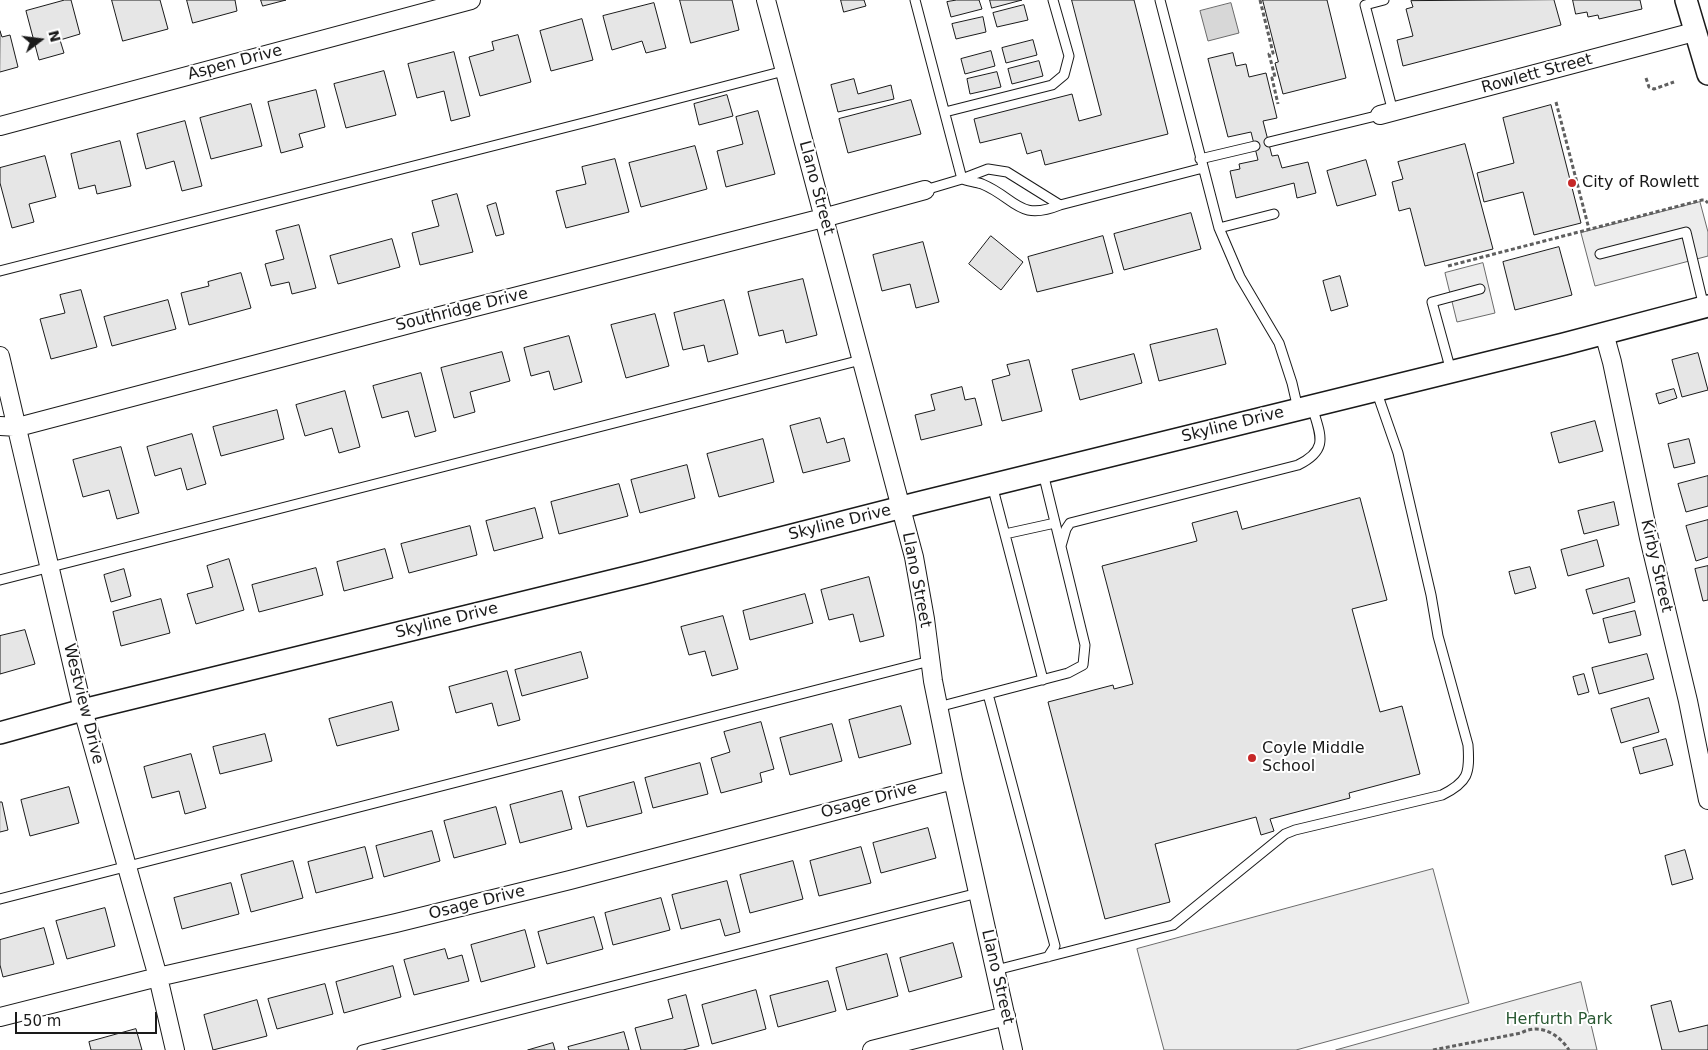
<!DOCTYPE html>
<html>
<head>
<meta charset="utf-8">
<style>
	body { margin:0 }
	#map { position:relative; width:1708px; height:1050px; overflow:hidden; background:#fff; font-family:"DejaVu Sans",sans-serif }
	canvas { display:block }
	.north { position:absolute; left:15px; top:15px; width:50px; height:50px; -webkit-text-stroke:4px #fff; paint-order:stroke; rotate:75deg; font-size:14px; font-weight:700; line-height:20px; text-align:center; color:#1a1a1a }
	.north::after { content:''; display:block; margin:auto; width:18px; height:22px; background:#1a1a1a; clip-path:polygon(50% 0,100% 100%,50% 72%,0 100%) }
	.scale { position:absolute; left:15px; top:1012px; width:142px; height:22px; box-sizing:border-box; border:2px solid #1a1a1a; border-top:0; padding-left:6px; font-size:15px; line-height:18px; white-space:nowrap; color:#1a1a1a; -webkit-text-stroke:4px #fff; paint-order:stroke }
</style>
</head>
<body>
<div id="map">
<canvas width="1708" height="1050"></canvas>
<div class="north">N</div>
<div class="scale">50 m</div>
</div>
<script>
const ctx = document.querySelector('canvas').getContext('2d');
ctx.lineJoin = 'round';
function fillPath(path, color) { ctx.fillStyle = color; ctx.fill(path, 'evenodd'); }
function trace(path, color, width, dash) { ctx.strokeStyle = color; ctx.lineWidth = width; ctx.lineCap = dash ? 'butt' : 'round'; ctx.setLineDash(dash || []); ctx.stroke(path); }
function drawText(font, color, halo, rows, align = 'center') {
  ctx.font = font + ' "DejaVu Sans",sans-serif'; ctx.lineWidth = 4; ctx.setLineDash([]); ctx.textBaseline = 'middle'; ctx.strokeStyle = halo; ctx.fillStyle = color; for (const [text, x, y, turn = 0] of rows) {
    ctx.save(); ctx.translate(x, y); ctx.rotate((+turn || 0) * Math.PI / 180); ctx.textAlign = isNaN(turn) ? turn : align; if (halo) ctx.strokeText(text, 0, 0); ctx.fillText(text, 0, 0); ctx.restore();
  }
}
const built = new Path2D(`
	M 1700,202 L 1708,232 L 1708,256 L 1595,286 L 1581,233 Z
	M 1483,263 L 1495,313 L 1457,322 L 1445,273 Z
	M 1433,869 L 1469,1003 L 1296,1050 L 1164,1050 L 1137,949 Z
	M 1581,982 L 1597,1050 L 1336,1050 Z`);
fillPath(built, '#ededed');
trace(built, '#6a6a6a', 1);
const water = new Path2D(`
	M 1231,3 L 1239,33 L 1208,41 L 1200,11 Z`);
fillPath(water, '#d7d7d7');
trace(water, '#6a6a6a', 1);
const building = new Path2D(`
	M 65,0 L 71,0 L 80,34 L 60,40 L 64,53 L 39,60 L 26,11 Z
	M 112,0 L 160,0 L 168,29 L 123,41 Z
	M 187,0 L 235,0 L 237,11 L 193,23 Z
	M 261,0 L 286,0 L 263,6 Z
	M 680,0 L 732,0 L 739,30 L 691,43 Z
	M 841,0 L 864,0 L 866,6 L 844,12 Z
	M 957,0 L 979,0 L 982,9 L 951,17 L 947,2 Z
	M 990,0 L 1022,0 L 992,8 Z
	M 1072,0 L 1134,0 L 1168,134 L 1045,165 L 1041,150 L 1027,154 L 1021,133 L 980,143 L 974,119 L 1072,94 L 1079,121 L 1101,115 Z
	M 1263,0 L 1327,0 L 1346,78 L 1283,94 L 1275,63 L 1278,62 Z
	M 1554,0 L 1561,25 L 1403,66 L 1397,40 L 1413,36 L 1406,9 L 1413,7 L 1411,1 Z
	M 1573,0 L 1640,0 L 1642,9 L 1599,19 L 1598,15 L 1588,17 L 1587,12 L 1576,14 Z
	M 654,3 L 666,48 L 646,53 L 642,41 L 612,50 L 603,16 Z
	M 1024,5 L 1028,20 L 997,27 L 993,13 Z
	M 983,17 L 986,32 L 956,39 L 952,24 Z
	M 582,19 L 593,60 L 551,71 L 540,31 Z
	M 0,31 L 2,37 L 10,35 L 18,67 L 0,72 Z
	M 518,35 L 531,82 L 480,96 L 469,57 L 494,50 L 492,42 Z
	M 1033,40 L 1037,55 L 1006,63 L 1002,48 Z
	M 991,51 L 995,66 L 965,74 L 961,59 Z
	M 454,52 L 470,116 L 451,121 L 444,91 L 417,98 L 408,64 Z
	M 1233,53 L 1236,66 L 1246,64 L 1249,77 L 1266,73 L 1277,118 L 1263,121 L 1272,156 L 1278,155 L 1282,168 L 1308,162 L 1316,193 L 1297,198 L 1294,183 L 1236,198 L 1230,171 L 1240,169 L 1239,164 L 1258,160 L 1251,132 L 1228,137 L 1208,59 Z
	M 1039,61 L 1043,76 L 1012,84 L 1008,69 Z
	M 384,71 L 396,115 L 346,128 L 334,84 Z
	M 997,72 L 1001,87 L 970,94 L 967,79 Z
	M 854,79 L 858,94 L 891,85 L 894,99 L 838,112 L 831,85 Z
	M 316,90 L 325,127 L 299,134 L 303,147 L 281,153 L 268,102 Z
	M 727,95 L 733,116 L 699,125 L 694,104 Z
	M 911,100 L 921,134 L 848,153 L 839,119 Z
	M 251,104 L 262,146 L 211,159 L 200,118 Z
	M 1551,105 L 1581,223 L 1534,235 L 1523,192 L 1484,202 L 1477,173 L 1514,163 L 1503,118 Z
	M 758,111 L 775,174 L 726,187 L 717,151 L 743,144 L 736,117 Z
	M 185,121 L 202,186 L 182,191 L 174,161 L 146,169 L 137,134 Z
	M 120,141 L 131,186 L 97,194 L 95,185 L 79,189 L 71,154 Z
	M 1465,144 L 1493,249 L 1425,266 L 1410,208 L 1399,211 L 1392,182 L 1403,179 L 1398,162 Z
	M 695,146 L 707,189 L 641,207 L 629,163 Z
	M 45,156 L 56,197 L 29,204 L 34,222 L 12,228 L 0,183 L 0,168 Z
	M 615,159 L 629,212 L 566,228 L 556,191 L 586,184 L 582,167 Z
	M 1366,160 L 1376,195 L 1337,206 L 1327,171 Z
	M 457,194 L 473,252 L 420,265 L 412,233 L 439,226 L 432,201 Z
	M 496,203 L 504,234 L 496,236 L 487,206 Z
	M 1191,213 L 1201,249 L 1124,270 L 1114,234 Z
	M 299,225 L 316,288 L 292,294 L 289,282 L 271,286 L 265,264 L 284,259 L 276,231 Z
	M 991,236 L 1023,262 L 1001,290 L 969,264 Z
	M 1103,236 L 1113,273 L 1037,292 L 1028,257 Z
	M 392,239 L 400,267 L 338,284 L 330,256 Z
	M 923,242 L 939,302 L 916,308 L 910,284 L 882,291 L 873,255 Z
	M 1559,247 L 1572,295 L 1515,310 L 1503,262 Z
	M 241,273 L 251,308 L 189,325 L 181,293 L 209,286 L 208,282 Z
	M 1340,276 L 1348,306 L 1331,311 L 1323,281 Z
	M 803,279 L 817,335 L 786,343 L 783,330 L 759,336 L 748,292 Z
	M 81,290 L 97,347 L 51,359 L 40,319 L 65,313 L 60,295 Z
	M 168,300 L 176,329 L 112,346 L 104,317 Z
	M 724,300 L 738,354 L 708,362 L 704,345 L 683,350 L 674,313 Z
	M 655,314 L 669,366 L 626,378 L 611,325 Z
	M 1217,329 L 1226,364 L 1159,381 L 1150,345 Z
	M 569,336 L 582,382 L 554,390 L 549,371 L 531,376 L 524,348 Z
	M 502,352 L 510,381 L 470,392 L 475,412 L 454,418 L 441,368 Z
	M 1698,353 L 1708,390 L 1682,397 L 1672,360 Z
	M 1134,354 L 1142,383 L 1080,400 L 1072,370 Z
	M 1029,360 L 1042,411 L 1002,421 L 992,380 L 1010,375 L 1007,365 Z
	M 421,373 L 436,431 L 415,437 L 408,411 L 382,418 L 373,386 Z
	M 962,387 L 965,400 L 975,398 L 982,425 L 921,440 L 915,415 L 935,410 L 931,395 Z
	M 1674,389 L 1677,398 L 1659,404 L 1656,394 Z
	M 345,391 L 360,447 L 339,453 L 332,428 L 305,436 L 296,405 Z
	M 277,410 L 284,439 L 221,456 L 213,427 Z
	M 820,418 L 827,443 L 844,438 L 850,461 L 803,473 L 790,426 Z
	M 1595,421 L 1603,451 L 1559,463 L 1551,433 Z
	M 192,434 L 206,484 L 187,490 L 181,468 L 155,476 L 147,447 Z
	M 763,439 L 774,482 L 719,497 L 707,454 Z
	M 1689,439 L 1695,463 L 1674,468 L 1668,444 Z
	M 121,447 L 139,513 L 117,519 L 109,490 L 83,497 L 73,460 Z
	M 687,465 L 695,498 L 640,513 L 631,480 Z
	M 1708,476 L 1708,506 L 1686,512 L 1678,484 Z
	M 619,484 L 628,516 L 559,534 L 551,502 Z
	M 1360,498 L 1387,600 L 1352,609 L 1380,712 L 1402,706 L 1420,774 L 1349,793 L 1350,798 L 1270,819 L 1274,831 L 1261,835 L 1256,817 L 1155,844 L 1170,902 L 1105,919 L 1048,702 L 1113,685 L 1114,689 L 1133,684 L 1102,566 L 1197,541 L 1192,523 L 1237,511 L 1242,529 Z
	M 1614,502 L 1619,525 L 1584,534 L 1578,511 Z
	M 535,508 L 543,538 L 494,551 L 486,521 Z
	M 1708,520 L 1708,557 L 1696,561 L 1686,526 Z
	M 470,526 L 477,555 L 409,573 L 401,544 Z
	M 1597,540 L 1604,566 L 1568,576 L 1561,550 Z
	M 385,549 L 393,578 L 344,591 L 337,562 Z
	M 229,559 L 244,610 L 196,624 L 187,594 L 213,587 L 207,566 Z
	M 1708,566 L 1708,600 L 1703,601 L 1695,569 Z
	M 1530,567 L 1536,588 L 1515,594 L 1509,572 Z
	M 316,568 L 323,595 L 259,612 L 252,585 Z
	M 124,569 L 131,596 L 111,602 L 104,575 Z
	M 869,577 L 884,636 L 860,642 L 853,614 L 829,620 L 821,590 Z
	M 1629,578 L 1635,602 L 1593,614 L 1586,590 Z
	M 805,594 L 813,623 L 750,640 L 743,611 Z
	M 161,599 L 170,633 L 121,646 L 113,612 Z
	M 1635,611 L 1641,635 L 1609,643 L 1603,619 Z
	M 723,616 L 738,669 L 712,676 L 705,651 L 689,655 L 681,627 Z
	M 25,630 L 35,664 L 0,674 L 0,636 Z
	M 581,652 L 588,678 L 522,696 L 515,670 Z
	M 1647,654 L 1654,679 L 1599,694 L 1592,668 Z
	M 507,671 L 520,720 L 498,726 L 492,703 L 456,713 L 449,687 Z
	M 1584,674 L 1589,692 L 1578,695 L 1573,677 Z
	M 1649,698 L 1659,732 L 1621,743 L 1611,709 Z
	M 392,702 L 399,730 L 337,746 L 329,719 Z
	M 901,706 L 911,744 L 859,758 L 849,720 Z
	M 761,722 L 774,769 L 760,773 L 762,782 L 721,793 L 711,758 L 730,752 L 724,732 Z
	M 832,724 L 842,761 L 790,775 L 780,738 Z
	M 265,734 L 272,761 L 220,774 L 213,747 Z
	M 1666,739 L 1673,765 L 1640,774 L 1633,748 Z
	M 191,754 L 206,808 L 185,814 L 179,791 L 152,798 L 144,767 Z
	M 700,763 L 708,794 L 653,808 L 645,778 Z
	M 634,782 L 642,813 L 587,827 L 579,797 Z
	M 69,787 L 79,823 L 30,836 L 21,800 Z
	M 562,791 L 572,829 L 520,843 L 510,805 Z
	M 0,802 L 2,802 L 8,830 L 0,832 Z
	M 496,807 L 506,844 L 454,858 L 444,821 Z
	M 928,828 L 936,858 L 881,873 L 873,843 Z
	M 432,831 L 440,861 L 384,877 L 376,846 Z
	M 365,847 L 373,878 L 316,893 L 308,862 Z
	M 861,847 L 871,883 L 819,896 L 810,861 Z
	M 1685,850 L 1693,879 L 1672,885 L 1665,856 Z
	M 293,861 L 303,898 L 251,912 L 241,875 Z
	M 793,861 L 803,899 L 750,913 L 740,875 Z
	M 727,881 L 740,932 L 725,936 L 720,919 L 681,929 L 672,895 Z
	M 231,883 L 239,914 L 182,929 L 174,898 Z
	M 661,898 L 670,930 L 613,945 L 605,913 Z
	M 105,908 L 115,946 L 67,959 L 56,921 Z
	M 594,917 L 603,949 L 547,964 L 538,932 Z
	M 44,928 L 54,964 L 3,977 L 0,965 L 0,940 Z
	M 525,930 L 535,967 L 481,982 L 471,945 Z
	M 953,943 L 962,977 L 909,992 L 900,958 Z
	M 445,949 L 448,959 L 462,955 L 469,981 L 414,995 L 404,960 Z
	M 887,954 L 898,996 L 847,1010 L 836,968 Z
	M 393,966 L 401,997 L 344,1013 L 336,982 Z
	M 828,981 L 836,1011 L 778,1027 L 770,996 Z
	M 325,984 L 333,1014 L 277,1029 L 268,999 Z
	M 756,990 L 766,1029 L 712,1044 L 702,1005 Z
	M 686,995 L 699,1046 L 683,1050 L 641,1050 L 635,1028 L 673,1018 L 668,1000 Z
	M 257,1000 L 267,1036 L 213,1050 L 204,1015 Z
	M 1671,1001 L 1679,1032 L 1708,1025 L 1708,1050 L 1662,1050 L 1651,1006 Z
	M 136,1029 L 142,1050 L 91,1050 L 89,1042 Z
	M 624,1032 L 629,1050 L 569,1050 L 568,1047 Z
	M 553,1043 L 555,1050 L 528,1050 Z`);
fillPath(building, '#e6e6e6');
trace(building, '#1a1a1a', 1);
const service = new Path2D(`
	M 915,0 L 962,179 C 968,181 976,182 982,184 C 1016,198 1018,222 1060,205 L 1203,168
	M 1160,0 L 1219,228 L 1240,277 L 1279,343 L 1292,383 L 1298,409
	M 1384,0 L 1365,5 L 1393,112
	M 945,112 L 1052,85 L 1064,75 L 1069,56 L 1053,0
	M 1269,142 L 1380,115
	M 1200,159 L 1255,146
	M 925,190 L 962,179 L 988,169 L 1007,172 L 1060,205
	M 1219,228 L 1274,214
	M 1600,254 L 1686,232 L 1703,303
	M 0,271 L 595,120 L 784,71
	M 1451,371 L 1432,302 L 1480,289
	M 992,485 L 1043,680
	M 1005,534 L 1055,523
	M 1061,546 L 1066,529 L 1070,523 L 1298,465 C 1330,449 1320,435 1312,406
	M 0,580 L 861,360
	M 988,694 L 1055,946 L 1048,957
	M 938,707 L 1068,673 L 1083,665 L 1085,645 L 1043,473
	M 0,899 L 930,661
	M 996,970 L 1173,925 L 1285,834 L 1295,830 L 1442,795 C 1468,782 1470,774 1468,745 L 1438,636 L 1431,595 L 1398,453 L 1376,390
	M 362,1050 L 978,893`);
const minor = new Path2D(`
	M 766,0 L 914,557 L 925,619 L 933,681 L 953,780 L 1013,1050
	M 1380,115 L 1694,32
	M 0,126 L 471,0
	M 1604,333 L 1612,362 L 1649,538 L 1688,701 L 1708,800
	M 0,356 L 83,710 L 158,977 L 175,1050
	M 0,426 L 18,427 L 436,317 L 823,218 L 925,190
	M 0,1017 L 158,977 L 396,923 L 570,880 L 953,780
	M 872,1050 L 1006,1016`);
const tertiary = new Path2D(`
	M 1686,0 L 1708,74
	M 0,733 L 83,710 L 644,573 L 918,503 L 1564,344 L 1708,306`);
trace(service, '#1a1a1a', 11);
trace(minor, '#1a1a1a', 20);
trace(tertiary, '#1a1a1a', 24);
trace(new Path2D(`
	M 1260,0 L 1273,53 L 1269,54 L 1275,77 L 1272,78 L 1278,104
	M 1646,78 L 1649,87 L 1654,89 L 1674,82
	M 1556,102 L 1589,229
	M 1448,266 L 1702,200 L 1705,200 L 1708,203
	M 1433,1050 L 1521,1033 C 1539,1023 1558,1033 1569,1050`), '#5f5f5f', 3, [4, 2.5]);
trace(service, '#fff', 9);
trace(minor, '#fff', 18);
trace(tertiary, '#fff', 21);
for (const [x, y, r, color] of [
	[1572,183,5,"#c62828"],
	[1252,758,5,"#c62828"]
]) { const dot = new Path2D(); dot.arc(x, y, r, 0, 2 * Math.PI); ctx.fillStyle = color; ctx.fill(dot); trace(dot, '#fff', 2); }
drawText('16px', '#1a1a1a', '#fff', [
	["Aspen Drive",235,63,-15],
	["Rowlett Street",1537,74,-15],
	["Llano Street",816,188,75],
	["Southridge Drive",462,310,-14],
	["Skyline Drive",1233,425,-14],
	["Skyline Drive",840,523,-14],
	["Kirby Street",1656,566,77],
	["Llano Street",916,580,79],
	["Skyline Drive",447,621,-14],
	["Westview Drive",83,704,76],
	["Osage Drive",869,801,-15],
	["Osage Drive",477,903,-14],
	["Llano Street",997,977,77]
]);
drawText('16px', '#1a1a1a', '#fff', [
	["City of Rowlett",1582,183],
	["Coyle Middle",1262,749],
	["School",1262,767]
], 'left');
drawText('16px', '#2b5a34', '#fff', [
	["Herfurth Park",1559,1020]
]);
</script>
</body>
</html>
